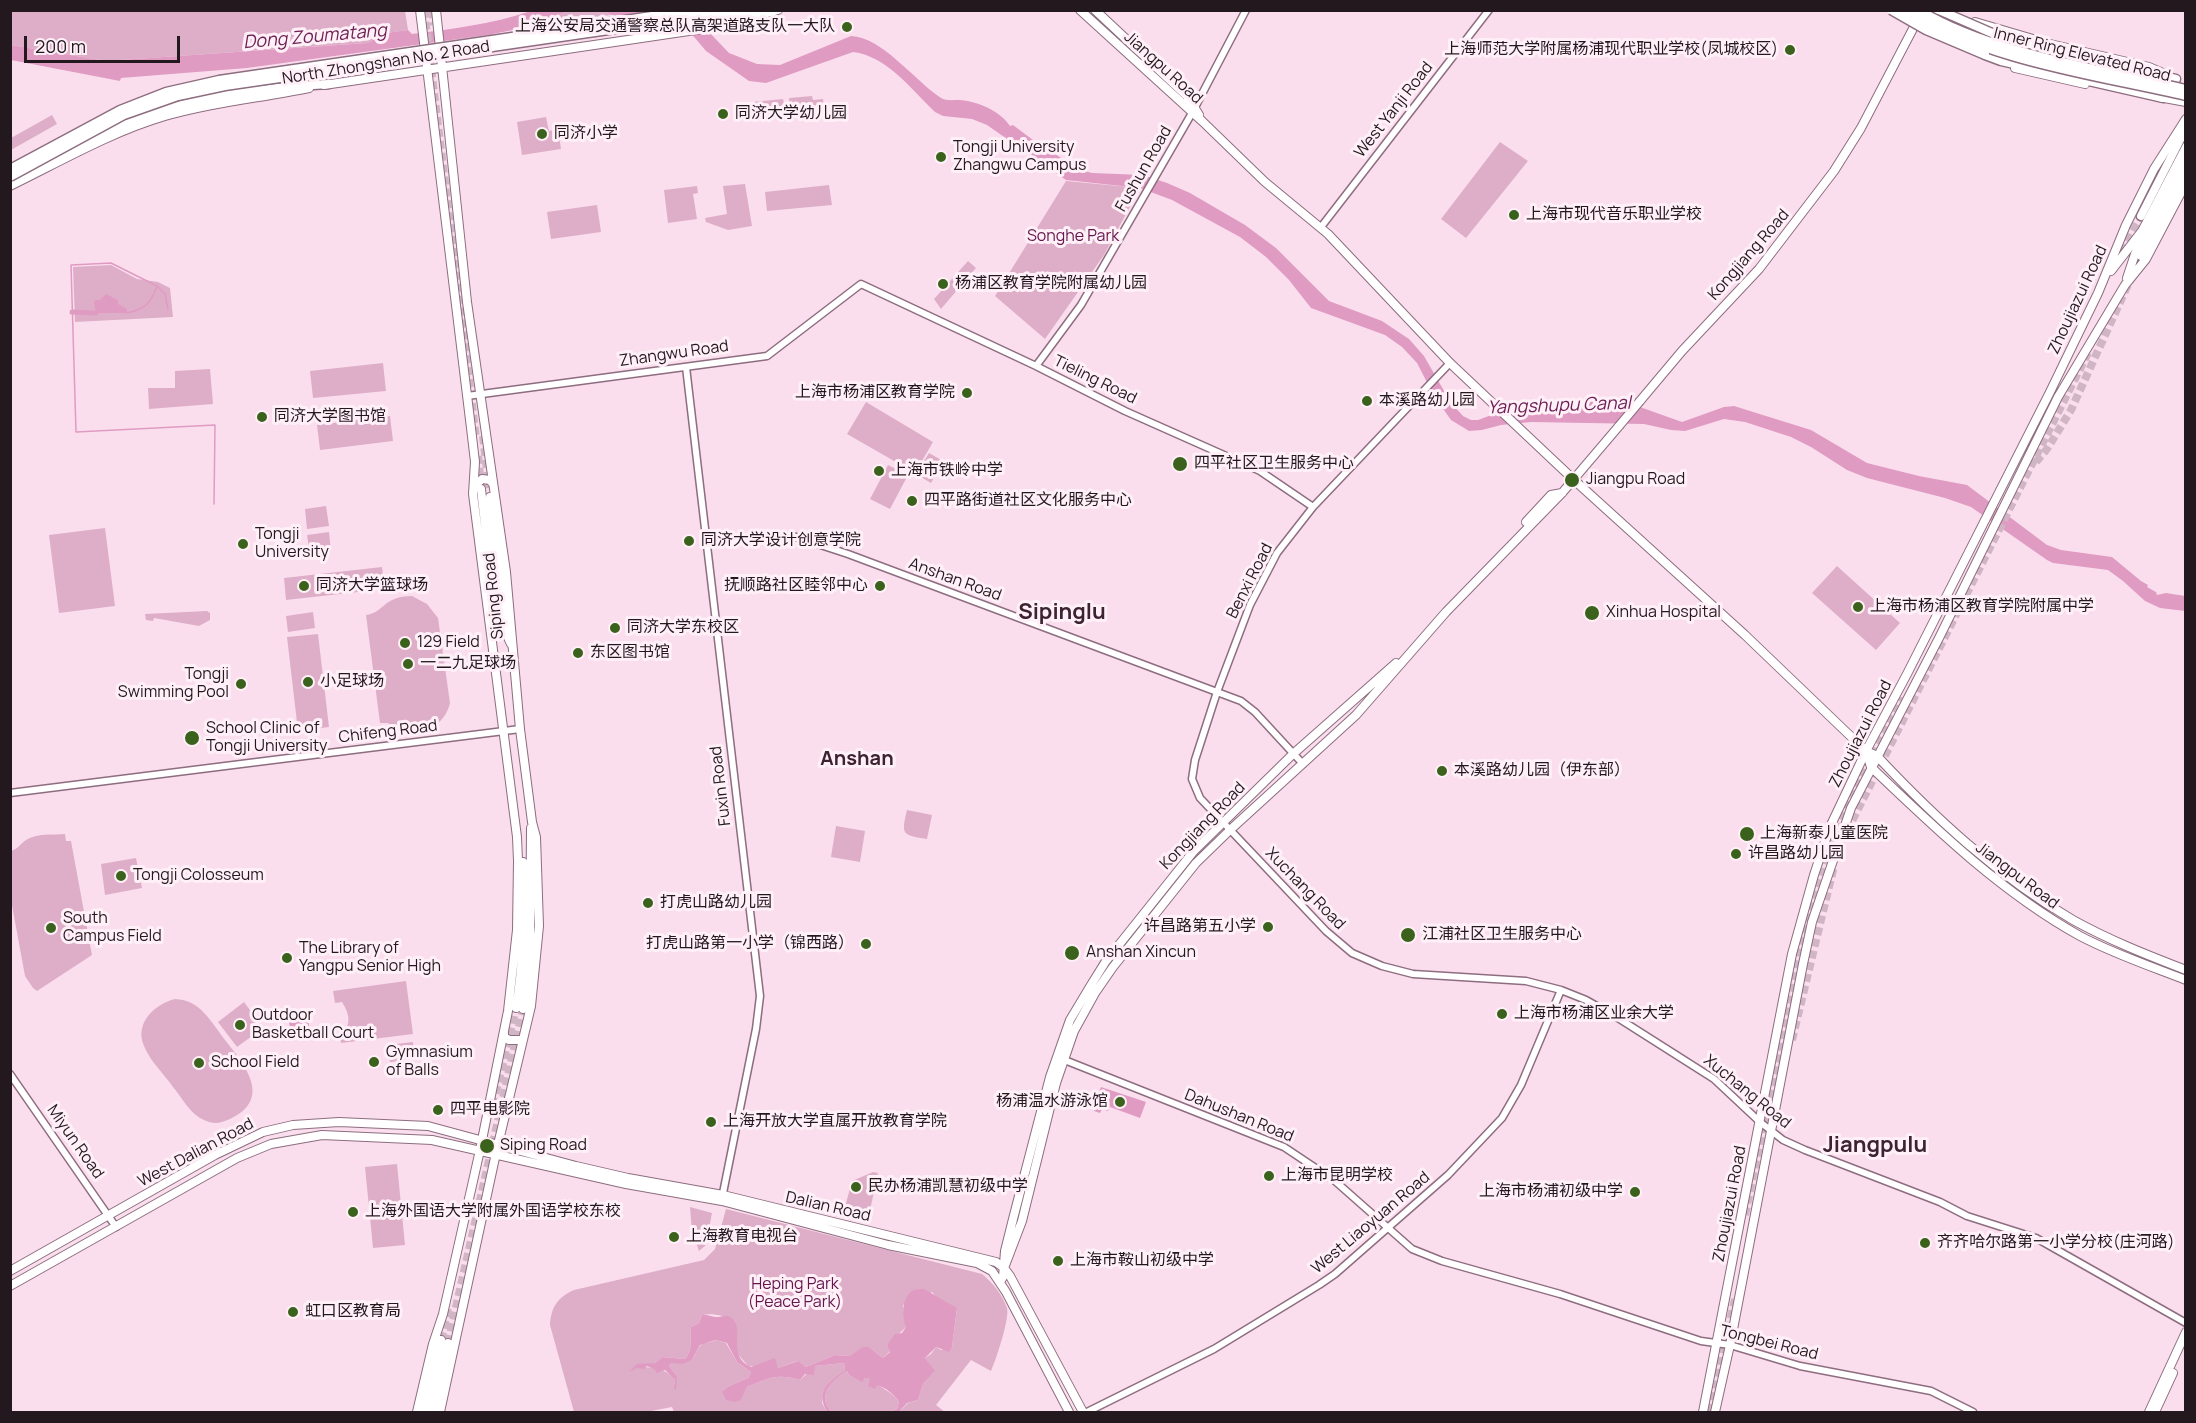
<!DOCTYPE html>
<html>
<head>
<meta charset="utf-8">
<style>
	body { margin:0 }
	#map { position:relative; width:2196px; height:1423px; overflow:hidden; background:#fbdeee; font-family:Manrope,sans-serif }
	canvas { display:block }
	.frame { position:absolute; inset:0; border:12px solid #24181f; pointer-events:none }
	.scale { position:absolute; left:24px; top:36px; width:156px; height:27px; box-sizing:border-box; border:3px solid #24181f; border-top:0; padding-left:8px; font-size:18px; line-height:21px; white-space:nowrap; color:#24181f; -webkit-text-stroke:4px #fff0f8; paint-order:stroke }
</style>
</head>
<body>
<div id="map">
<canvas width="2196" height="1423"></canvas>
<div class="frame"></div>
<div class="scale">200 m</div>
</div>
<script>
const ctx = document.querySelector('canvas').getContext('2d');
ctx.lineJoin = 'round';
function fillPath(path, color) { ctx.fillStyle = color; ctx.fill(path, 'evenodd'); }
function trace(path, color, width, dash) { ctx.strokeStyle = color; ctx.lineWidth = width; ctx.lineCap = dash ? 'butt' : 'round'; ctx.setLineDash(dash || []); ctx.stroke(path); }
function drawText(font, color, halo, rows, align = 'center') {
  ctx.font = font + ' Manrope,"Noto Sans SC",sans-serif'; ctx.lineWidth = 6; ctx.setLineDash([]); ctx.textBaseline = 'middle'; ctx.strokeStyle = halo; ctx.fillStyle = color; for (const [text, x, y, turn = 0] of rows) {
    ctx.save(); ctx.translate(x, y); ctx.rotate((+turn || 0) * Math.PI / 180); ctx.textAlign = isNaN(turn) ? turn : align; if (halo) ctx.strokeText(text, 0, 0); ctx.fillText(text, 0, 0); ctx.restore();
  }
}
fillPath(new Path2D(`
	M 10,11 L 405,11 L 408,30 L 373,35 L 372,41 L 367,43 L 106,61 L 11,45 Z
	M 568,11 L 605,11 L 610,15 L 537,25 Z
	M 812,96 L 813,100 L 823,99 L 824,108 L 790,112 L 789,98 Z
	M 783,99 L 787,116 L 754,119 L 752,102 Z
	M 52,115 L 57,124 L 11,150 L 11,138 Z
	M 546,117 L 549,131 L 558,129 L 561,149 L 522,155 L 517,122 Z
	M 1500,142 L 1528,161 L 1466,238 L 1441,219 Z
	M 1066,181 L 1140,188 L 1104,255 L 1045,339 L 995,296 Z
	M 745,184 L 752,226 L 728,230 L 706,222 L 705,218 L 727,214 L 723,186 Z
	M 829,185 L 832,205 L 767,211 L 765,192 Z
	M 697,186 L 698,193 L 693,194 L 697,219 L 668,223 L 664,190 Z
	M 597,205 L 601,232 L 551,239 L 547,212 Z
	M 968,261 L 976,268 L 941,309 L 934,299 Z
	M 111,265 L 137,279 L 158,282 L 170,288 L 173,317 L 75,322 L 73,267 Z
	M 383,363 L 386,391 L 313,398 L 310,371 Z
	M 210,369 L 213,404 L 149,409 L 148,388 L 175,388 L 175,371 Z
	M 866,402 L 933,442 L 915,473 L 847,434 Z
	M 390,416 L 393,441 L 320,450 L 317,425 Z
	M 929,453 L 943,461 L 931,483 L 916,474 Z
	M 888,465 L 908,475 L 890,509 L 870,499 Z
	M 326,506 L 329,526 L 307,529 L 305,509 Z
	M 105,528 L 115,606 L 59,613 L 49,535 Z
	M 329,532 L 331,552 L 310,555 L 307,535 Z
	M 1837,566 L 1900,623 L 1876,650 L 1812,593 Z
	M 382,567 L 385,589 L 286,600 L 284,578 Z
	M 412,596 L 427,604 L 438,618 L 450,703 C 444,731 408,743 388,723 L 380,723 L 366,615 C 384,613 383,596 412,596 Z
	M 207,611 L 210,613 L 210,620 L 199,626 L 154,618 L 153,621 L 146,620 L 145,614 Z
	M 313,612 L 315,628 L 288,632 L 286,616 Z
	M 318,634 L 329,727 L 298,731 L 287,637 Z
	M 907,810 L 932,815 L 927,839 C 902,835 901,835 907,810 Z
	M 836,826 L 865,831 L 860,862 L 831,857 Z
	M 65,834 L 66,841 L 71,841 L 92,955 L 37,991 L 33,988 L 25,976 L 11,900 L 11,851 C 18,849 20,844 26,840 C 37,833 53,835 65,834 Z
	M 136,858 L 142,888 L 105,895 L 101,864 Z
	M 406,981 L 413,1034 L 341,1043 L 340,1036 C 352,1025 350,1015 342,1002 L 335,1003 L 333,991 Z
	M 175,999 C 201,1000 211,1022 225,1040 C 245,1065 273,1099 230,1119 C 221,1123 214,1125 204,1120 C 191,1115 182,1098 173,1087 C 164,1074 150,1061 144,1046 C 134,1023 155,1004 175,999 Z
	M 244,1002 L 263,1028 L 237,1047 L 218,1022 Z
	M 413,1042 L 414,1059 L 390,1062 L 388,1045 Z
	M 397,1164 L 405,1245 L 373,1248 L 365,1167 Z
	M 873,1172 L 878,1173 L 869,1215 L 847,1210 L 845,1207 L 852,1181 Z
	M 690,1207 L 712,1213 L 706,1245 L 699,1251 L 692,1231 Z
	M 726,1209 L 982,1274 C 993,1283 1002,1294 1007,1308 C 1010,1318 996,1360 991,1371 L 971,1360 L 936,1405 L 945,1412 L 899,1412 L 908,1403 L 918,1400 L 923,1384 L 934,1372 L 925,1358 L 931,1354 L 936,1347 L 941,1350 L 952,1347 L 957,1309 L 937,1298 L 932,1292 L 903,1305 L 906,1327 L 887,1345 L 890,1351 L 883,1358 L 869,1347 L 857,1351 L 849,1356 L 835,1355 L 806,1367 L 797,1361 L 778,1368 L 748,1366 L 737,1353 L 735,1321 C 726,1316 712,1313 702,1315 L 699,1323 L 691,1327 C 690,1338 693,1351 685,1359 L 662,1357 L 655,1363 L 637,1368 C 652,1366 665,1368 675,1380 L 674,1388 L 677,1376 L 669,1366 L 672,1363 L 692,1360 C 695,1356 698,1347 702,1344 C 707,1342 711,1343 716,1340 L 726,1343 L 737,1362 L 751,1372 L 748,1378 L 729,1386 L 722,1391 L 741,1399 L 747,1387 C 768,1378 777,1373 800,1380 L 815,1366 L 844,1363 L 845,1370 L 823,1391 L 822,1403 L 827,1412 L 674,1412 L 672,1407 L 646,1412 L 574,1412 L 550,1325 C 551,1307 558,1297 574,1290 L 704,1260 L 715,1249 Z
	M 847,1371 L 849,1375 L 862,1381 L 865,1378 L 871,1378 C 879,1388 892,1391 899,1402 L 897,1409 L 889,1412 L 832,1412 C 816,1396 831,1381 847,1371 Z`), '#deaec9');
fillPath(new Path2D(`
	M 531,11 L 568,11 L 537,25 L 488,35 L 247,68 L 121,78 L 120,81 L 11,60 L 11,45 L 106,61 L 367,43 L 372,41 L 372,35 L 408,30 L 412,34 C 452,29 492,24 531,11 Z
	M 605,11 L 689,11 L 729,53 L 757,64 L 780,65 L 851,36 C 882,37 914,80 941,98 C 946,101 952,100 959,100 C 978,101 1000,111 1010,126 L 1013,125 L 1033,140 L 1034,143 L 1040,144 L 1078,169 L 1092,173 L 1143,175 L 1167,183 L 1190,193 L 1245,225 L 1276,248 L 1329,301 L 1382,321 L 1409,339 L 1424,356 L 1451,403 L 1463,416 L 1471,420 L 1478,420 L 1513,407 L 1603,401 L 1626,402 L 1682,422 L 1724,407 L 1734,406 L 1811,430 L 1867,463 L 1919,476 L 1967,485 L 2047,545 L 2061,550 L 2112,557 L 2141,581 L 2148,585 L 2147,587 L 2156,592 L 2157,595 L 2166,593 L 2185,596 L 2185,611 L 2160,608 L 2145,601 L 2123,581 L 2108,570 L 2053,563 L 2047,560 L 1971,507 L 1945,498 L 1867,478 L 1847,470 L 1811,447 L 1791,437 L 1745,422 L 1724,419 L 1685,431 L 1671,430 L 1644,424 L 1531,422 L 1501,425 L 1482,430 L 1469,431 L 1451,420 L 1434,396 L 1417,363 L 1402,347 L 1385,335 L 1311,308 L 1289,280 L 1266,257 L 1240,237 L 1172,200 L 1140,188 L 1066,180 L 987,125 L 972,119 L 943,116 L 935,112 C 912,90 887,56 853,52 L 766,83 L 749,81 L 706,51 L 673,12 C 653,15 622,26 605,11 Z
	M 106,294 L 118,300 L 118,304 L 127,309 L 127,313 L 96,313 L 94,303 L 95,300 L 100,300 Z
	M 307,1013 L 310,1032 L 291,1034 L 288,1015 Z
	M 1101,1087 L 1146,1102 L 1140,1118 L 1110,1107 L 1108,1111 L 1102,1109 L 1100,1113 L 1094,1111 L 1094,1102 Z
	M 924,1289 L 957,1308 L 952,1347 L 949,1352 L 936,1347 L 925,1358 L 935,1371 L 923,1384 L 918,1400 L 907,1403 L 899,1412 L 889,1412 L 897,1409 L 899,1402 C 894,1394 886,1388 877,1385 L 875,1389 L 868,1386 L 870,1378 L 865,1378 L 862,1382 L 849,1375 L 847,1371 C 831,1381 816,1396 832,1412 L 827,1412 C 815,1389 828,1384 845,1370 L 844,1363 L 815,1366 L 814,1375 L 805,1374 L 800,1380 C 777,1373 768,1378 747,1387 L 741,1400 L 735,1402 L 726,1400 L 722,1391 L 729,1386 L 748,1378 L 751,1372 L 737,1362 L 727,1343 L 716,1340 L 700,1345 L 692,1360 L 683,1364 L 672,1363 L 669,1366 L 677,1376 L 676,1390 L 674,1388 L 675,1380 L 665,1370 L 657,1373 L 654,1369 L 647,1366 L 644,1369 L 637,1368 L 629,1372 L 637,1364 L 655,1363 L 662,1357 L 685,1359 C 693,1351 690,1338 691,1327 L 699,1323 L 702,1315 C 707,1314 710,1317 716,1317 C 721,1317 726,1314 730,1317 C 747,1325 725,1356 751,1367 L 775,1358 L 778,1368 L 798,1361 L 806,1367 L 835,1355 L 849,1356 L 863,1347 L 869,1347 L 883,1358 L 890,1352 L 887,1345 L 895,1334 L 902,1333 L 906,1327 C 902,1317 901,1296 914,1290 C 917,1289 920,1289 924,1289 Z`), '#e09bc3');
trace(new Path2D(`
	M 168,309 L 165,294 L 157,286 L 111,263 L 71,265 L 76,432 L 215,425 L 214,504
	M 127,313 C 145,309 150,304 157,287`), '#e09bc3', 1.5);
trace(new Path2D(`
	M 72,312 L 96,313`), '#e09bc3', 5);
trace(new Path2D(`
	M 424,10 L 476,438
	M 432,10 L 434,25
	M 483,436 L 489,488
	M 478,456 L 481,486
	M 490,1117 L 516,1008
	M 441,1340 L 448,1308
	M 448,1343 L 523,1009`), '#d0b6c5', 8, [8, 4]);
trace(new Path2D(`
	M 2142,199 L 2161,173
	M 2115,262 L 2141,216
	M 2036,462 L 2047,449 L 2071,410 L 2141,256
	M 1847,831 L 2088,353
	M 1792,1040 L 1834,866
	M 1745,1215 L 1798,954 L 1825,855 L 1837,822 L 1899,696
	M 1710,1412 L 1735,1299`), '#d0b6c5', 8, [8, 4]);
const minor = new Path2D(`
	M 1321,227 L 1489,10
	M 1450,363 L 1313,507 L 1277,553 L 1250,605 L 1217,692 L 1195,760 L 1192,779 L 1200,798 L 1326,931 L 1352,953 L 1382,966 L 1413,974 L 1526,981 L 1561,990 L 1586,1000 L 1618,1018 L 1714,1079 L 1760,1122 L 1783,1140 L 1805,1150 L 1940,1202 L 1967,1216 L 2036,1238 L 2186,1323
	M 1036,366 L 1081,305 L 1192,113 L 1246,10
	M 686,367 L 760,996 L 756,1029 L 722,1198
	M 467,396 L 767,356 L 861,284 L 1036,366 L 1125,411 L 1260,471 L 1313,507
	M 706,542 L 793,536 L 848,554 L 1241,701 L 1255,712 L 1303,764
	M 10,793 L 520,729
	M 1062,1059 L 1284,1147 L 1335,1181 L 1412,1249 L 1442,1261 L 1560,1294 L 1701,1341 L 1730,1345 L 1800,1366 L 1931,1391 L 1973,1412
	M 10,1074 L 116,1227
	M 1087,1412 L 1214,1349 L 1319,1285 L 1335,1274 L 1448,1175 L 1502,1118 L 1521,1085 L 1561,990`);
const major = new Path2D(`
	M 436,10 L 467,302 L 506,572 L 520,729 L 532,822 L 536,837 L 539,926 L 531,1006 L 496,1153 L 440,1412
	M 1080,10 L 1202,121 L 1265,182 L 1328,234 L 1450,363 L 1573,479 L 1745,635 L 1866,751 L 1877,756 C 1935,818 1999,877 2073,920 C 2109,940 2147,955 2186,970
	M 1095,10 L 1187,96 L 1199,115
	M 1933,10 L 1990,37 L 2081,60
	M 1975,22 L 2050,44 L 2149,67 L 2163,73
	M 655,27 L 753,10
	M 2015,68 L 2085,84
	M 324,85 L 709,28 L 740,21 L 778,10
	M 2159,97 L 2186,102
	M 10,186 C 61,161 111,132 165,116 C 212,102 261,98 309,88
	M 2111,271 L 2142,231 L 2186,147
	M 2127,278 L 2135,254 L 2186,159
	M 1640,401 L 1682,351 L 1759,269 L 1834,171 L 1861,128 L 1917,21
	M 474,487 L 482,479 L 490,480 L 493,484
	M 481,489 L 496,620 L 494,630
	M 490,497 L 504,629 L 511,644
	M 1526,522 L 1551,495 L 1562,493
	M 1866,751 L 1871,767 C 1936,829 2001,892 2080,936 C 2114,954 2150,966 2186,980
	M 516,1008 C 524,960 525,910 523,862
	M 523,1009 L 530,950 L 531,828
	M 504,1033 L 504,1037 L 509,1040 L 523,1040
	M 1004,1268 L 1022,1221 L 1056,1083 L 1074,1031 L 1095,993 L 1113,967 L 1196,863 L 1230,830 L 1356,715 L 1446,612 L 1562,493 L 1619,426
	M 10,1271 L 215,1155 L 263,1132 L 293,1125 L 339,1122 L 428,1126 L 576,1166 L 628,1178 L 723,1195 L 996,1262 L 1004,1268 L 1010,1276 L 1083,1412
	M 1000,1282 L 1003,1277 L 1005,1251 L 1013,1219 L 1050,1077 L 1070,1020 L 1091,985 L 1106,961 L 1193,852 L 1293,754 L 1396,663
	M 10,1286 L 237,1158 L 271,1144 L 322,1135 L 432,1140 L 626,1184 L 722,1201 L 888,1245 L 977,1263 L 992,1271 L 1006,1292 L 1069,1412
	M 417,1412 L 433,1344 L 443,1314 L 480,1150 L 508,1011 L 517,930 L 518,861 L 517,837 L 473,494 L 475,462 L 471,428 L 420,10
	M 425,1412 L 441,1340
	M 432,1412 L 448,1343
	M 1703,1412 L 1792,954 L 1814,875 L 1830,827 L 1866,751 L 1907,674 L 2050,392 L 2098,293 L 2126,225 L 2154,169 L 2186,119
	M 1715,1412 L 1730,1345 L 1803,964 L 1812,922 L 1851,808 L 1939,638 L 2058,397 L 2125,285 L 2146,259 L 2186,183
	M 2149,1412 L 2186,1332
	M 2155,1412 L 2173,1373`);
const highway = new Path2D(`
	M 1992,33 L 2057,50 L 2176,79
	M 492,40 L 692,10
	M 492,47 L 684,19 L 719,10
	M 1985,55 L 2001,61 L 2163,98
	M 10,181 C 54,159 97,134 143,117 C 202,95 267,87 329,84
	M 2141,216 L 2186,128
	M 2141,256 L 2179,184 L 2186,167`);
trace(minor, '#8d6d7f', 9);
trace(major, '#8d6d7f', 10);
trace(highway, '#8d6d7f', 11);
trace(minor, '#fff', 6);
trace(major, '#fff', 8);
trace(highway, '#fff', 8);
const majorBridge = new Path2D(`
	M 1619,426 L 1640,401`);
const highwayBridge = new Path2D(`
	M 1891,10 L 1926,30 L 1985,55
	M 1906,10 C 1989,62 2092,74 2186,96
	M 1919,10 C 1992,54 2103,70 2186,89
	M 1939,10 L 1992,33
	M 10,169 L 120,110 L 166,92 L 219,80 L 492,40
	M 10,177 L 124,115 L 178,96 L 225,86 L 492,47`);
trace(majorBridge, '#8d6d7f', 10, []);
trace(highwayBridge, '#8d6d7f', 11, []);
trace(majorBridge, '#fff', 8);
trace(highwayBridge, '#fff', 8);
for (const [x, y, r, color] of [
	[847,27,6,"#3b621c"],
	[1790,50,6,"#3b621c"],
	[723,114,6,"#3b621c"],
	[542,134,6,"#3b621c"],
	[941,157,6,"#3b621c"],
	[1514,215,6,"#3b621c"],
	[943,284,6,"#3b621c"],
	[967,393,6,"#3b621c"],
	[1367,401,6,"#3b621c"],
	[262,417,6,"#3b621c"],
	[1180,464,8,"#3b621c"],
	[879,471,6,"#3b621c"],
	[1572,480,8,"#3b621c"],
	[912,501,6,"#3b621c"],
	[689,541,6,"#3b621c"],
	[243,544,6,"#3b621c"],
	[304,586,6,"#3b621c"],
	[880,586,6,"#3b621c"],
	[1858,607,6,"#3b621c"],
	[1592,613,8,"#3b621c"],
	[615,628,6,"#3b621c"],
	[405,643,6,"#3b621c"],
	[578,653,6,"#3b621c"],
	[408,664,6,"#3b621c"],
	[308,682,6,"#3b621c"],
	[241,684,6,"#3b621c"],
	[192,738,8,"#3b621c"],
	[1442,771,6,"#3b621c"],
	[1747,834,8,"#3b621c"],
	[1736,854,6,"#3b621c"],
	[121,876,6,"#3b621c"],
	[648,903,6,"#3b621c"],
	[1268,927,6,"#3b621c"],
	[51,928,6,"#3b621c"],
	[1408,935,8,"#3b621c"],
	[866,944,6,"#3b621c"],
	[1072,953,8,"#3b621c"],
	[287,958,6,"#3b621c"],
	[1502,1014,6,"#3b621c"],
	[240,1025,6,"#3b621c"],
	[374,1062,6,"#3b621c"],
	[199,1063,6,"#3b621c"],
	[1120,1102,6,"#3b621c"],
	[438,1110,6,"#3b621c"],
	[711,1122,6,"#3b621c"],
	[487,1146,8,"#3b621c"],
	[1269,1176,6,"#3b621c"],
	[856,1187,6,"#3b621c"],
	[1635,1192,6,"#3b621c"],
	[353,1212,6,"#3b621c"],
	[674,1237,6,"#3b621c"],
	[1925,1243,6,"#3b621c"],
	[1058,1261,6,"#3b621c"],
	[293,1312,6,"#3b621c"]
]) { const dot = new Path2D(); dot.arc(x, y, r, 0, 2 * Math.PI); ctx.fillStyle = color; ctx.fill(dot); trace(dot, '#fff0f8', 2); }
drawText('16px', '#24181f', '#fff0f8', [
	["上海公安局交通警察总队高架道路支队一大队",835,27,"right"],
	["上海师范大学附属杨浦现代职业学校(凤城校区)",1778,50,"right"],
	["同济大学幼儿园",735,114],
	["同济小学",554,134],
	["Tongji University",953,148],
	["Zhangwu Campus",953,166],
	["上海市现代音乐职业学校",1526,215],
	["杨浦区教育学院附属幼儿园",955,284],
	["上海市杨浦区教育学院",955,393,"right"],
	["本溪路幼儿园",1379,401],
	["同济大学图书馆",274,417],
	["四平社区卫生服务中心",1194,464],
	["上海市铁岭中学",891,471],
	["Jiangpu Road",1586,480],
	["四平路街道社区文化服务中心",924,501],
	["Tongji",255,535],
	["University",255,553],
	["同济大学设计创意学院",701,541],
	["同济大学篮球场",316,586],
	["抚顺路社区睦邻中心",868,586,"right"],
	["上海市杨浦区教育学院附属中学",1870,607],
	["Xinhua Hospital",1606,613],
	["同济大学东校区",627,628],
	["129 Field",417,643],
	["东区图书馆",590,653],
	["一二九足球场",420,664],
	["Tongji",229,675,"right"],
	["Swimming Pool",229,693,"right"],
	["小足球场",320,682],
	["School Clinic of",206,729],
	["Tongji University",206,747],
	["本溪路幼儿园（伊东部）",1454,771],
	["上海新泰儿童医院",1760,834],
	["许昌路幼儿园",1748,854],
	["Tongji Colosseum",133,876],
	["打虎山路幼儿园",660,903],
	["South",63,919],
	["Campus Field",63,937],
	["许昌路第五小学",1256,927,"right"],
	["江浦社区卫生服务中心",1422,935],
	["打虎山路第一小学（锦西路）",854,944,"right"],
	["The Library of",299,949],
	["Yangpu Senior High",299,967],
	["Anshan Xincun",1086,953],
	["上海市杨浦区业余大学",1514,1014],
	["Outdoor",252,1016],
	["Basketball Court",252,1034],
	["Gymnasium",386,1053],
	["of Balls",386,1071],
	["School Field",211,1063],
	["杨浦温水游泳馆",1108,1102,"right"],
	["四平电影院",450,1110],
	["上海开放大学直属开放教育学院",723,1122],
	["Siping Road",500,1146],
	["上海市昆明学校",1281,1176],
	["民办杨浦凯慧初级中学",868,1187],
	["上海市杨浦初级中学",1623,1192,"right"],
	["上海外国语大学附属外国语学校东校",365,1212],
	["上海教育电视台",686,1237],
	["齐齐哈尔路第一小学分校(庄河路)",1937,1243],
	["上海市鞍山初级中学",1070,1261],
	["虹口区教育局",305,1312]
], 'left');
drawText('16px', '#24181f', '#fff0f8', [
	["Inner Ring Elevated Road",2082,55,14],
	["North Zhongshan No. 2 Road",386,63,-9],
	["Jiangpu Road",1163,68,42],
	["West Yanji Road",1394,110,-52],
	["Fushun Road",1144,169,-60],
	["Kongjiang Road",1749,255,-49],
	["Zhoujiazui Road",2078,300,-65],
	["Zhangwu Road",674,354,-8],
	["Tieling Road",1095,380,26],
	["Anshan Road",955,580,20],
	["Benxi Road",1250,581,-63],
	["Siping Road",494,596,-96],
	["Chifeng Road",388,732,-7],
	["Zhoujiazui Road",1861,734,-63],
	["Fuxin Road",721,786,-97],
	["Kongjiang Road",1203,826,-46],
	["Jiangpu Road",2017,876,37],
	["Xuchang Road",1305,889,46],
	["Xuchang Road",1747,1092,39],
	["Dahushan Road",1239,1116,22],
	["Miyun Road",75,1142,55],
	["West Dalian Road",196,1153,-28],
	["Zhoujiazui Road",1730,1204,-79],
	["Dalian Road",828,1207,13],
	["West Liaoyuan Road",1371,1223,-40],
	["Tongbei Road",1769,1343,14]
]);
drawText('16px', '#64154b', '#fff0f8', [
	["Songhe Park",1073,237],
	["Heping Park",795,1285],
	["(Peace Park)",795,1303]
]);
drawText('italic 18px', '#6f2055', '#fff0f8', [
	["Dong Zoumatang",315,37,-5],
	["Yangshupu Canal",1559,406,-2]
]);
drawText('bold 20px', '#3d2232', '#fff0f8', [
	["Anshan",857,759]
]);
drawText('bold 22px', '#3d2232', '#fff0f8', [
	["Sipinglu",1062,613],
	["Jiangpulu",1875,1146]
]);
</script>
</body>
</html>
